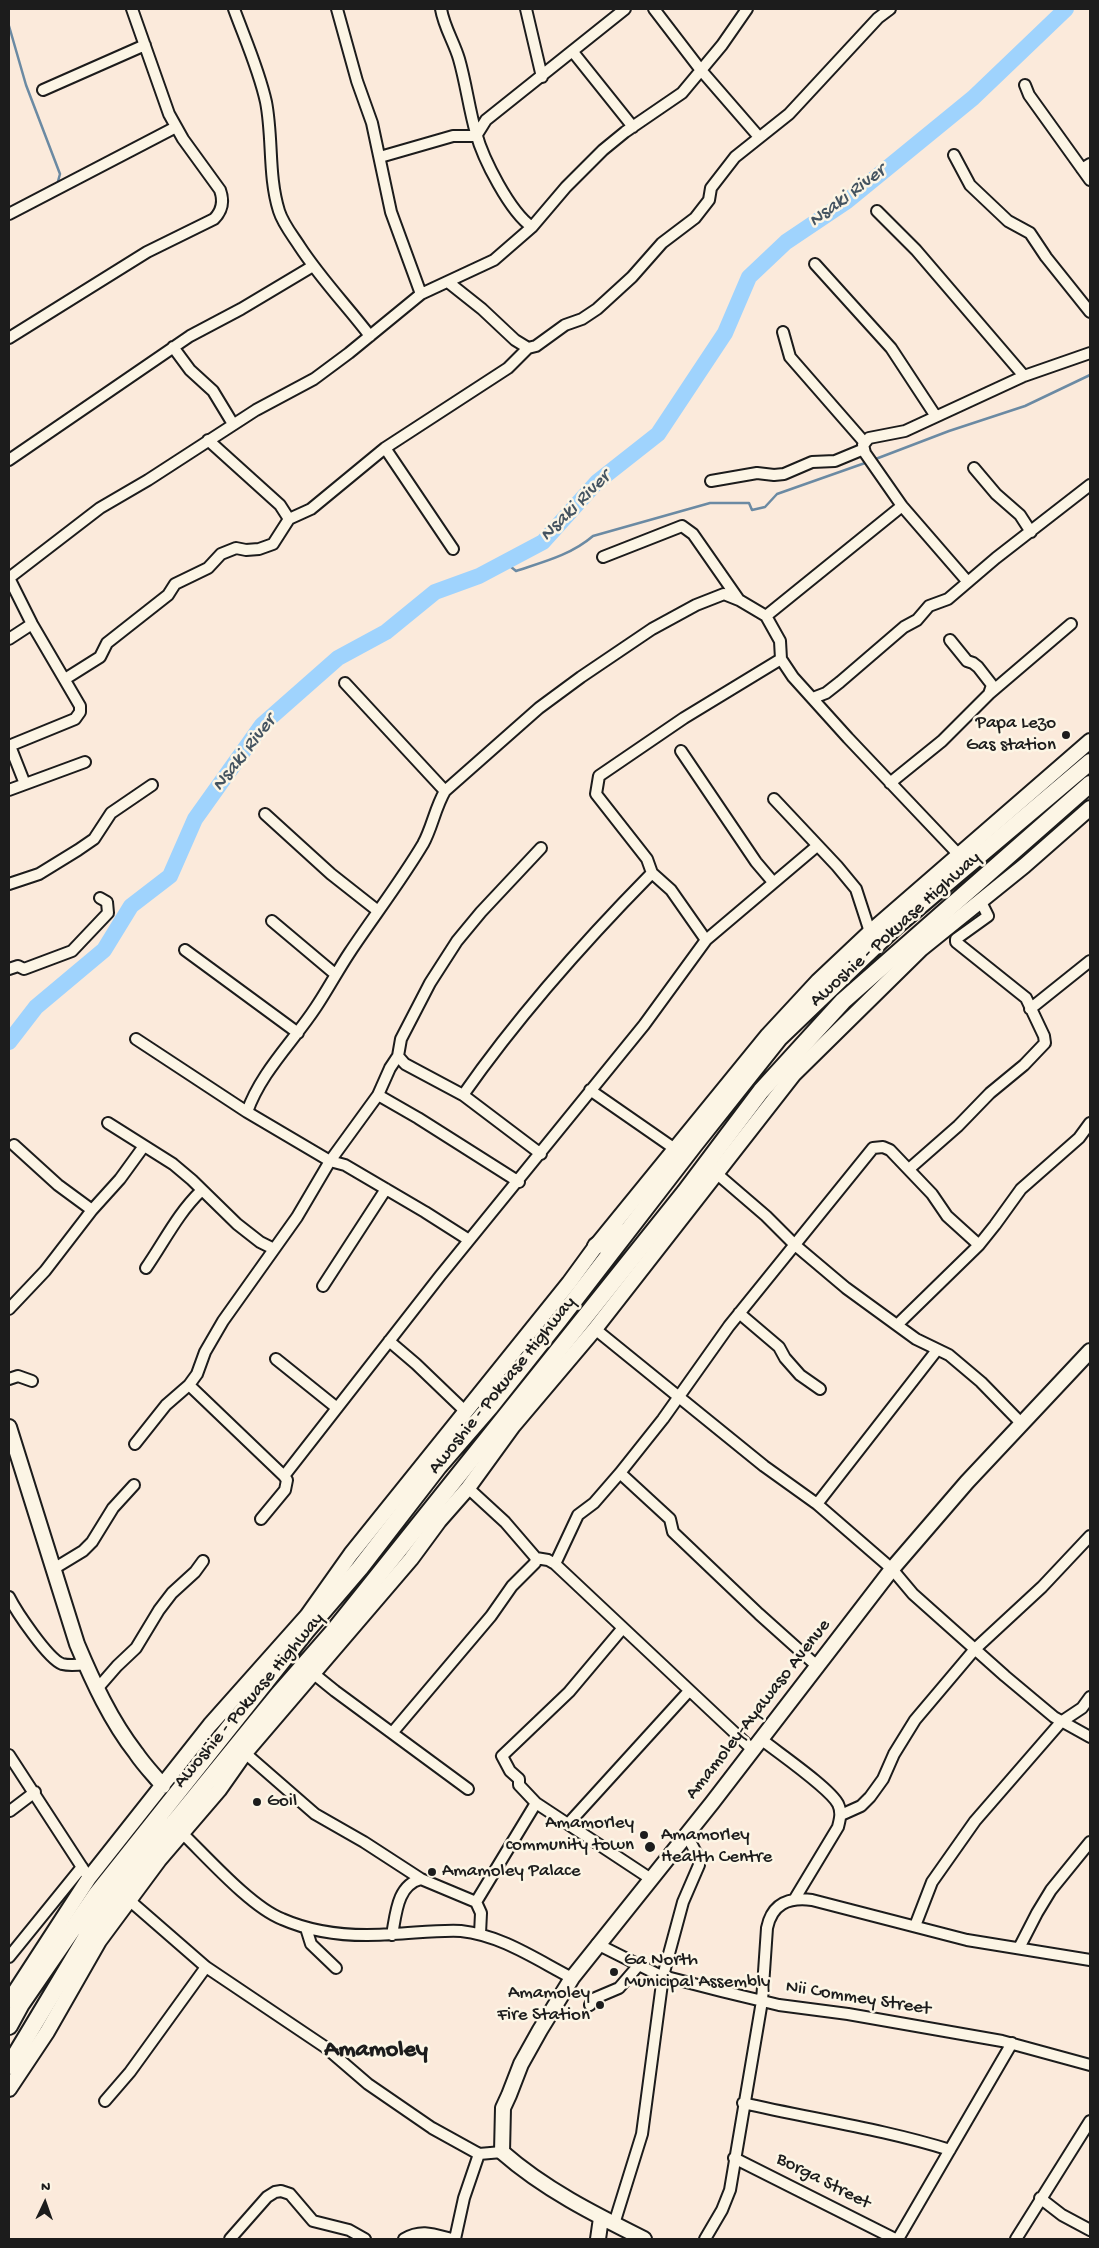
<!DOCTYPE html>
<html>
<head>
<meta charset="utf-8">
<style>
	body { margin:0 }
	#map { position:relative; width:1099px; height:2248px; overflow:hidden; background:#fbeadb; font-family:"Gochi Hand",sans-serif }
	canvas { display:block }
	.frame { position:absolute; inset:0; border:10px solid #1c1c1c; pointer-events:none }
	.north { position:absolute; left:20px; top:2178px; width:50px; height:50px; -webkit-text-stroke:4px #fcf5e5; paint-order:stroke; rotate:3deg; font-size:14px; font-weight:700; line-height:20px; text-align:center; color:#1c1c1c }
	.north::after { content:''; display:block; margin:auto; width:18px; height:22px; background:#1c1c1c; clip-path:polygon(50% 0,100% 100%,50% 72%,0 100%) }
</style>
</head>
<body>
<div id="map">
<canvas width="1099" height="2248"></canvas>
<div class="frame"></div>
<div class="north">N</div>
</div>
<script>
const ctx = document.querySelector('canvas').getContext('2d');
ctx.lineJoin = 'round';
function trace(path, color, width, dash) { ctx.strokeStyle = color; ctx.lineWidth = width; ctx.lineCap = dash ? 'butt' : 'round'; ctx.setLineDash(dash || []); ctx.stroke(path); }
function drawText(font, color, halo, rows, align = 'center') {
  ctx.font = font + ' "Gochi Hand",sans-serif'; ctx.lineWidth = 5; ctx.setLineDash([]); ctx.textBaseline = 'middle'; ctx.strokeStyle = halo; ctx.fillStyle = color; for (const [text, x, y, turn = 0] of rows) {
    ctx.save(); ctx.translate(x, y); ctx.rotate((+turn || 0) * Math.PI / 180); ctx.textAlign = isNaN(turn) ? turn : align; if (halo) ctx.strokeText(text, 0, 0); ctx.fillText(text, 0, 0); ctx.restore();
  }
}
trace(new Path2D(`
	M 9,26 L 26,85 L 60,174 L 57,185
	M 873,460 L 949,431 L 1025,406 L 1090,375
	M 505,562 L 516,571 C 543,562 571,555 593,536 L 710,503 L 749,503 L 752,510 L 765,507 L 777,494 L 865,463`), '#6b8aa3', 2.5);
trace(new Path2D(`
	M 9,1042 L 36,1007 L 104,950 L 131,906 L 170,876 L 195,819 L 262,725 L 338,658 L 386,632 L 435,592 L 479,576 L 543,542 L 597,482 L 658,434 L 725,333 L 749,277 L 786,242 L 847,201 L 973,98 L 1066,9`), '#9fd3fd', 16);
const minor = new Path2D(`
	M 234,9 C 245,39 259,70 266,102 C 273,138 268,176 279,211 C 283,224 293,236 300,247 C 321,279 347,306 370,336
	M 337,9 L 357,81 L 372,123 L 391,212 L 421,294
	M 441,9 C 444,27 454,42 459,59 C 466,83 469,109 476,133 C 483,159 510,212 532,227
	M 526,9 L 542,77
	M 654,9 L 700,69 L 759,137
	M 573,52 L 633,127
	M 1025,85 L 1029,95 L 1090,180
	M 43,90 L 145,45
	M 954,155 L 970,185 L 1008,221 L 1030,233 L 1046,257 L 1090,312
	M 380,157 L 453,136 L 476,136 L 486,120 L 625,9
	M 1082,169 L 1090,164
	M 877,211 L 916,250 L 1024,376
	M 9,214 L 176,127
	M 815,264 L 891,348 L 935,415
	M 448,282 L 482,309 L 515,340 L 528,348
	M 783,332 L 790,357 L 865,443
	M 9,338 L 147,252 L 214,219 C 222,211 224,201 220,190 L 183,139 L 169,114 L 132,9
	M 173,347 L 190,370 L 213,391 L 233,424
	M 208,440 L 280,505 L 289,519
	M 385,448 L 453,549
	M 9,460 L 190,336 L 241,309 L 313,266
	M 974,468 L 996,494 L 1020,515 L 1031,532
	M 711,481 L 757,473 L 774,475 L 784,474 L 812,462 L 835,461 L 864,449
	M 603,557 L 682,526 L 693,534 L 739,600
	M 9,578 L 100,508 L 148,480 L 256,410 L 314,379 L 349,353 L 421,294 L 494,260 L 532,227 L 566,187 L 603,150 L 625,132 L 682,93 L 722,45 L 747,9
	M 9,578 L 32,624 L 80,706 L 80,712 L 75,719 L 9,746
	M 967,581 L 902,506 L 865,453 L 863,445 L 869,438 L 905,431 L 1024,376 L 1090,353
	M 766,616 L 902,506
	M 9,639 L 32,624
	M 950,640 L 967,661 L 973,663 L 978,667 L 992,685 L 989,694
	M 65,679 L 100,657 L 107,643 L 168,595 L 175,584 L 208,568 L 221,554 L 236,548 L 246,550 L 259,549 L 273,544 L 289,519 L 311,509 L 385,448 L 508,368 L 528,348 L 536,346 L 565,325 L 582,319 L 597,309 L 632,277 L 662,243 L 695,218 L 709,200 L 711,188 L 735,157 L 789,114 L 878,18 L 890,9
	M 345,683 L 445,791
	M 813,698 L 826,693 L 840,682 L 904,627 L 917,620 L 929,606 L 948,599 L 996,558 L 1090,485
	M 10,746 L 25,784
	M 681,751 L 756,862 L 773,882
	M 890,783 L 942,741 L 989,694 L 1071,624
	M 9,790 L 85,762
	M 774,799 L 837,866 L 856,889 L 870,932
	M 265,814 L 331,874 L 378,911
	M 9,884 L 39,874 L 78,850 L 94,839 L 111,813 L 152,785
	M 272,921 L 335,974
	M 706,940 L 671,890 L 652,873 L 647,859 L 596,794 L 599,776 L 684,718 L 781,659
	M 185,950 L 298,1033
	M 9,969 L 18,966 L 24,969 L 72,951 L 108,913 L 107,902 L 100,898
	M 1030,1009 L 1090,961
	M 136,1039 L 247,1112 L 330,1161 L 345,1165 L 425,1212 L 469,1240
	M 590,1090 L 675,1149
	M 378,1095 L 418,1118 L 519,1182
	M 463,1095 C 519,1015 584,942 652,873
	M 247,1112 C 261,1072 293,1042 316,1007 C 328,989 338,970 350,952 C 374,916 401,881 423,844 C 432,828 435,808 445,791 L 539,708 L 581,677 L 652,629 L 696,605 L 724,594 L 739,600 L 766,616 L 780,641 L 781,659 L 793,677 L 848,738 L 960,856
	M 108,1123 L 173,1164 L 192,1180 L 237,1224 L 260,1242 L 274,1249
	M 14,1145 L 58,1185 L 92,1210
	M 541,1154 L 463,1095 L 405,1064 L 398,1056 L 401,1039 L 430,983 L 457,941 L 481,912 L 541,848
	M 909,1169 L 958,1126 L 990,1093 L 1024,1065 L 1045,1043 L 1044,1036 L 1026,998 L 956,942 L 956,939 L 988,916 L 980,900
	M 716,1173 L 766,1216 L 795,1245 L 846,1288 L 916,1339 L 949,1355 L 981,1382 L 1021,1423
	M 146,1268 C 164,1242 178,1213 201,1191
	M 323,1286 L 386,1189
	M 9,1309 L 45,1271 L 92,1210 L 120,1179 L 144,1146
	M 739,1313 L 779,1347 L 785,1358 L 800,1375 L 820,1389
	M 897,1325 L 979,1245 L 995,1225 L 1021,1189 L 1079,1138 L 1090,1123
	M 595,1329 L 764,1466 L 817,1504 L 892,1569 L 913,1594 L 1005,1676 L 1054,1717 L 1090,1737
	M 389,1341 L 416,1364 L 466,1412
	M 276,1359 L 337,1408
	M 9,1379 L 18,1376 L 32,1381
	M 189,1385 L 284,1476
	M 135,1444 L 166,1405 L 189,1385 L 197,1374 L 205,1352 L 223,1321 L 297,1217 L 330,1161 L 378,1095 L 390,1068 L 398,1056
	M 620,1473 L 670,1519 L 673,1532 L 759,1614 L 817,1666
	M 468,1488 L 505,1522 L 536,1558 L 548,1560 L 555,1564 L 753,1750
	M 817,1504 L 937,1350
	M 261,1519 L 285,1490 L 287,1480 L 284,1476 L 440,1276 L 644,1025 L 706,940 L 817,846
	M 555,1564 L 578,1515 L 594,1503 L 620,1473 L 663,1419 L 729,1326 L 873,1148 L 883,1147 L 890,1150 L 932,1194 L 947,1216 L 979,1245
	M 55,1568 L 83,1551 L 92,1542 L 113,1508 L 134,1485
	M 9,1597 C 16,1611 48,1659 62,1664 C 70,1666 78,1665 86,1664
	M 622,1629 L 569,1692 L 502,1756 L 510,1771 L 519,1779 L 519,1785 L 536,1803 L 651,1879
	M 314,1674 L 335,1691 L 392,1733 L 491,1616 L 512,1586 L 535,1563 L 536,1558
	M 97,1689 L 117,1666 L 136,1648 L 159,1610 L 172,1593 L 195,1572 L 203,1561
	M 392,1733 L 468,1789
	M 761,1739 C 777,1752 830,1788 838,1804 C 842,1812 840,1819 838,1827 L 794,1900
	M 245,1753 L 315,1814 L 364,1842 L 421,1879
	M 9,1755 L 89,1878
	M 10,1811 L 35,1792
	M 841,1815 L 861,1806 L 870,1797 L 883,1779 L 894,1754 L 915,1720 L 975,1649 L 1042,1587 L 1090,1536
	M 568,1824 L 689,1691
	M 182,1833 C 207,1857 251,1907 282,1919 C 316,1934 356,1937 393,1934 C 415,1933 439,1930 461,1931 C 501,1935 537,1960 572,1978
	M 129,1900 L 206,1967 L 325,2047 L 368,2084 L 432,2128 L 479,2154 L 502,2152
	M 476,1902 L 536,1803
	M 915,1926 L 932,1882 L 975,1821 L 1061,1722 L 1082,1708 L 1090,1697
	M 306,1928 L 311,1944 L 336,1968
	M 392,1935 C 396,1914 397,1885 421,1879 L 476,1902 L 481,1913 L 480,1934
	M 597,1944 L 659,1975 L 721,1991 L 779,2005 L 848,2014 L 1002,2041 L 1090,2065
	M 1019,1948 L 1037,1913 L 1051,1890 L 1090,1842
	M 9,1957 L 82,1867
	M 590,2005 L 593,1999 L 619,1988 L 638,1966
	M 105,2101 L 130,2072 L 206,1967
	M 743,2103 C 812,2119 883,2129 950,2150
	M 734,2158 L 895,2239
	M 1040,2198 L 1062,2215 L 1090,2230
	M 614,2224 L 642,2134 L 663,1976 L 683,1902 L 699,1865 L 699,1858 L 686,1834
	M 230,2239 L 267,2197 L 275,2192 L 281,2191 L 290,2194 L 313,2221 L 349,2230 L 365,2239
	M 404,2239 C 421,2229 433,2234 451,2239
	M 455,2239 L 464,2198 L 479,2154
	M 705,2239 L 722,2210 L 730,2190 L 762,2001 L 767,1928 C 772,1904 788,1897 812,1900 L 967,1940 L 1090,1960
	M 898,2239 L 1012,2043
	M 1016,2239 L 1090,2121`);
const tertiary = new Path2D(`
	M 9,1427 L 77,1644 C 93,1682 111,1721 136,1753 C 144,1765 154,1775 163,1786
	M 9,2001 L 89,1878 L 210,1725 L 307,1616 L 351,1554 L 569,1283 L 596,1246 L 768,1035 L 818,981 L 870,932 L 1090,741
	M 9,2089 L 47,2032 L 99,1941 L 159,1860 L 219,1790 L 245,1753 L 411,1559 L 439,1521 L 468,1488 L 513,1426 L 595,1329 L 794,1074 L 921,949 L 1024,866 L 1090,808
	M 598,2239 L 601,2218
	M 644,2239 C 594,2214 544,2189 502,2152 L 503,2108 L 509,2095 L 521,2064 L 540,2030 L 572,1978 L 712,1803 L 892,1569 L 967,1482 L 1090,1351`);
const primary = new Path2D(`
	M 596,1246 L 623,1232
	M 9,2026 L 21,2004 L 96,1895 L 306,1631 L 360,1568 L 438,1467 L 490,1407 L 559,1320 L 694,1145 L 779,1038 L 897,925 L 1090,762
	M 9,2066 L 93,1926 L 120,1889 L 278,1695 L 333,1632 L 685,1192 L 761,1091 L 843,1001 L 1090,784`);
trace(minor, '#1c1c1c', 14);
trace(tertiary, '#1c1c1c', 18);
trace(primary, '#1c1c1c', 20);
trace(minor, '#fcf5e5', 10);
trace(tertiary, '#fcf5e5', 14);
trace(primary, '#fcf5e5', 16);
for (const [x, y, r, color] of [
	[1066,735,5,"#1c1c1c"],
	[257,1802,5,"#1c1c1c"],
	[644,1835,5,"#1c1c1c"],
	[650,1847,6,"#1c1c1c"],
	[432,1872,5,"#1c1c1c"],
	[614,1972,5,"#1c1c1c"],
	[600,2005,5,"#1c1c1c"]
]) { const dot = new Path2D(); dot.arc(x, y, r, 0, 2 * Math.PI); ctx.fillStyle = color; ctx.fill(dot); trace(dot, '#fcf5e5', 2); }
drawText('19px', '#1c1c1c', '#fcf5e5', [
	["Papa Lezo",1056,724,"right"],
	["Gas station",1056,746,"right"],
	["Goil",267,1802],
	["Amamorley",634,1824,"right"],
	["community town",634,1846,"right"],
	["Amamorley",661,1836],
	["Health Centre",661,1858],
	["Amamoley Palace",442,1872],
	["Ga North",624,1961],
	["Municipal Assembly",624,1983],
	["Amamoley",590,1994,"right"],
	["Fire Station",590,2016,"right"]
], 'left');
drawText('19px', '#1c1c1c', '#fcf5e5', [
	["Awoshie - Pokuase Highway",896,930,-42],
	["Awoshie - Pokuase Highway",503,1386,-51],
	["Awoshie - Pokuase Highway",250,1701,-50],
	["Amamoley-Ayawaso Avenue",759,1710,-52],
	["Nii Commey Street",858,1999,9],
	["Borga Street",823,2182,27]
]);
drawText('italic 20px', '#435360', '#fcf5e5', [
	["Nsaki River",848,197,-37],
	["Nsaki River",576,507,-45],
	["Nsaki River",245,754,-52]
]);
drawText('bold 24px', '#1c1c1c', '#fcf5e5', [
	["Amamoley",376,2051]
]);
</script>
</body>
</html>
